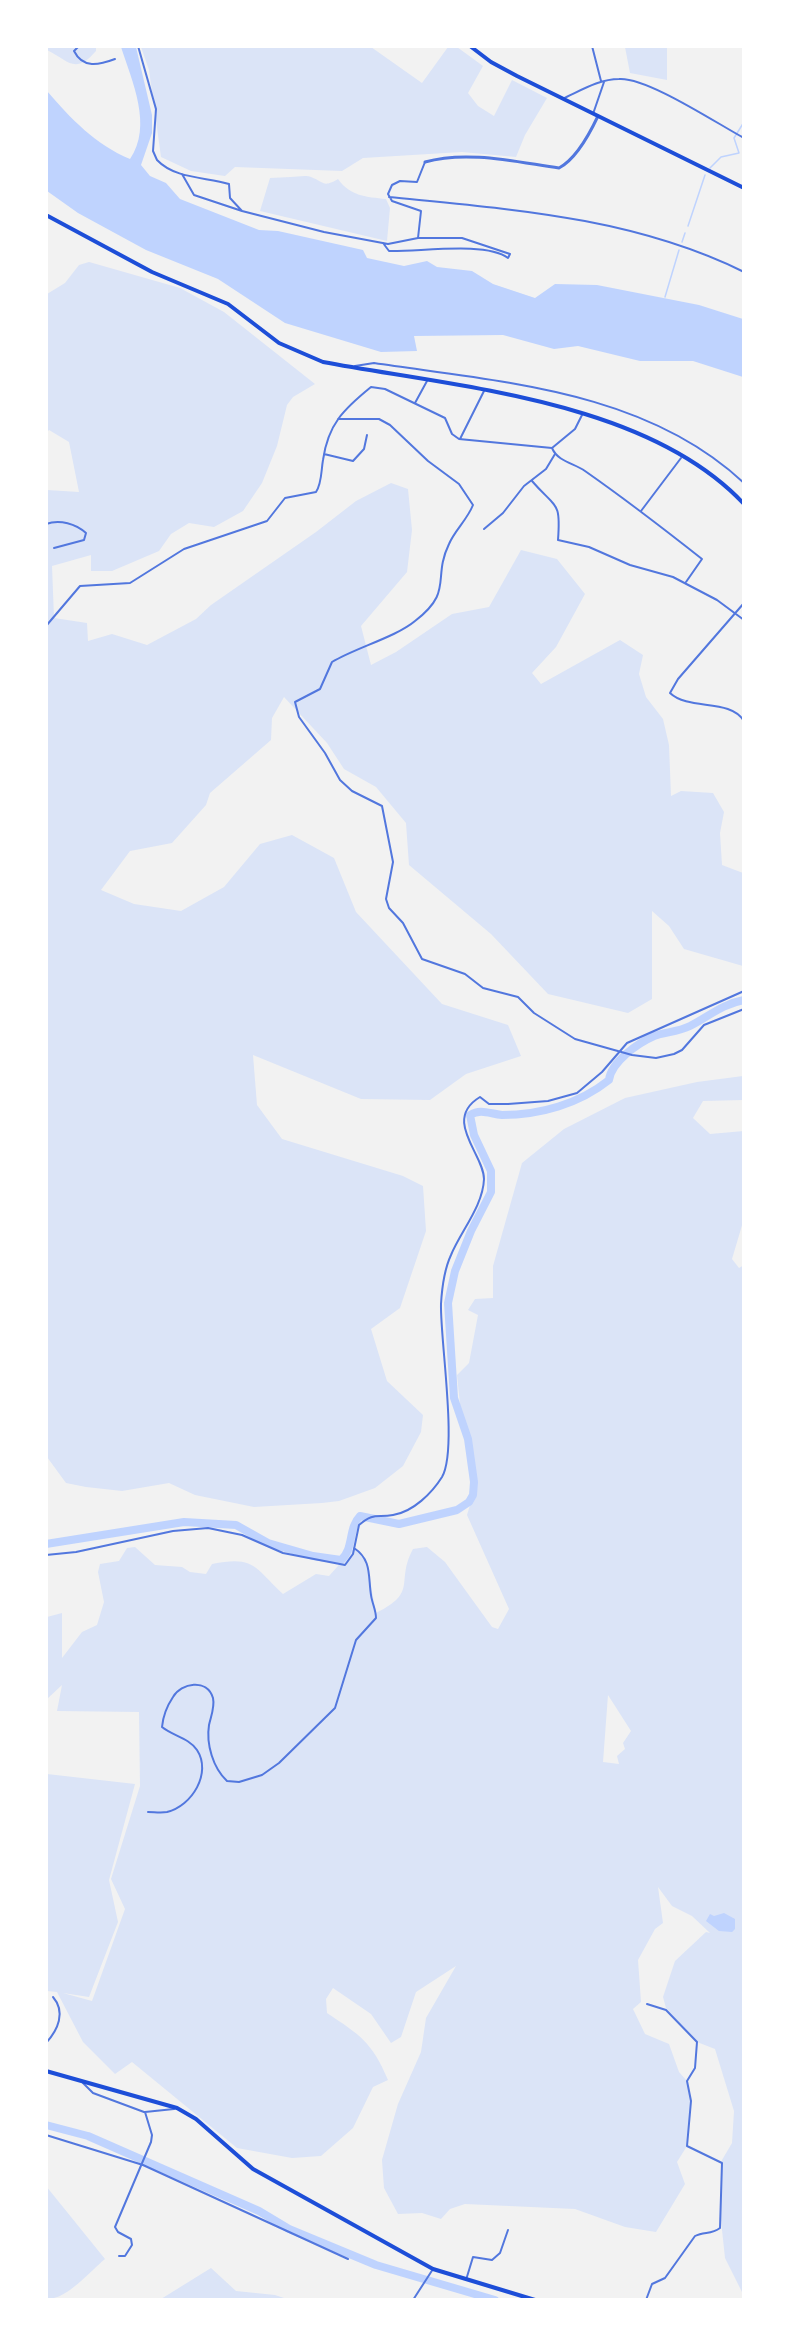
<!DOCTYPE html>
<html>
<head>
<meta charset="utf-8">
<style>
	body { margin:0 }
	#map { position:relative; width:790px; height:2346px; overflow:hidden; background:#f2f2f2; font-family:"PT Sans",sans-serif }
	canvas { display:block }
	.frame { position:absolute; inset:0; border:48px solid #fff; pointer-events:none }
</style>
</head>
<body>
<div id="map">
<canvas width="790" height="2346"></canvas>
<div class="frame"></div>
</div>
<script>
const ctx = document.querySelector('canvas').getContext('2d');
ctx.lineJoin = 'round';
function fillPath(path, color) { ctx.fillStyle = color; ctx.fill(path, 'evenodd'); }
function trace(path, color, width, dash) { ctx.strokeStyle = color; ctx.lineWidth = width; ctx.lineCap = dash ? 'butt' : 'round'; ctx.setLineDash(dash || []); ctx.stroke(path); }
fillPath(new Path2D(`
	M 46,47 L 96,47 L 96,51 C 75,75 69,61 47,50 Z
	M 141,47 L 371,47 L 422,83 L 448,47 L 457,47 L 483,66 L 468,93 L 478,106 L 494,116 L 512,80 L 547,98 L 525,135 L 516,157 L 462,152 L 363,158 L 342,171 L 235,167 L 225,176 L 191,171 L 161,157 L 149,70 Z
	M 625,47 L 667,47 L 667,80 L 630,73 Z
	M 291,177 C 297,177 306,175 311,177 C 324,182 323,188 338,179 C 350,196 366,197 386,199 L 390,208 L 387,241 L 260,211 L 270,178 Z
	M 89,262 L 180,288 L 224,312 L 315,384 L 293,397 L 287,405 L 277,446 L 262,483 L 243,511 L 214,527 L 189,523 L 171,534 L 159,551 L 112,571 L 91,571 L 91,555 L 52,566 L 54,618 L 87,623 L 88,641 L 112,634 L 147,645 L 196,619 L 211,605 L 316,532 L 356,501 L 391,483 L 408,489 L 412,530 L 407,572 L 361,626 L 371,665 L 396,652 L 452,614 L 489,607 L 521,550 L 557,559 L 585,594 L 556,647 L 532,673 L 541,684 L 620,640 L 643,655 L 639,674 L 646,697 L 663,719 L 669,745 L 671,796 L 681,791 L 713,793 L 724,812 L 720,833 L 722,865 L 743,873 L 743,966 L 684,949 L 669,926 L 652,911 L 652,999 L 628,1013 L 548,994 L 491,934 L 409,865 L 406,823 L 376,787 L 344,769 L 327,743 L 284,697 L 272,718 L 271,740 L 210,793 L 206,805 L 172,843 L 130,851 L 101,890 L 134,904 L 181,911 L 224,887 L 260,844 L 292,835 L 334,858 L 356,912 L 442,1004 L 508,1025 L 521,1056 L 466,1074 L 430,1100 L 361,1099 L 253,1055 L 257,1105 L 282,1139 L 403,1176 L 423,1186 L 426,1231 L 400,1308 L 371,1329 L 387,1381 L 423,1415 L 421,1432 L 403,1466 L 375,1488 L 339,1501 L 322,1503 L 254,1507 L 195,1495 L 169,1483 L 122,1491 L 86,1487 L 66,1483 L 47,1457 L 47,490 L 79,492 L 69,442 L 49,430 L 47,432 L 47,294 L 65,283 L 79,265 Z
	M 743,1076 L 743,1100 L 703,1101 L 693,1118 L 710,1134 L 744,1131 L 743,1222 L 732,1259 L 739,1268 L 744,1265 L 743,2294 L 725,2258 L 720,2211 L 722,2160 L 732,2143 L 734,2111 L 715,2049 L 697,2042 L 666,2008 L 663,1997 L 675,1961 L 706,1932 L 710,1933 L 692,1916 L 672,1906 L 658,1887 L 663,1923 L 655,1929 L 638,1960 L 641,2002 L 633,2009 L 645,2034 L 669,2044 L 679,2072 L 687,2081 L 691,2101 L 687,2146 L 677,2162 L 685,2184 L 656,2232 L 625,2227 L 575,2209 L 465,2204 L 450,2209 L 441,2219 L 422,2213 L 398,2214 L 384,2188 L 382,2160 L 398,2104 L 421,2052 L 426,2018 L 456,1966 L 416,1992 L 401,2037 L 391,2043 L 371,2014 L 333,1988 L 326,1999 L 327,2013 C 360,2035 372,2042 388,2080 L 373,2087 L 353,2128 L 321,2156 L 292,2158 L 237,2148 L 132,2062 L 115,2074 L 83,2042 L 57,1992 L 47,1991 L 47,1774 L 135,1784 L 109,1880 L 118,1922 L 89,1997 L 63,1993 L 92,2001 L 125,1909 L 111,1879 L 140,1786 L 139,1712 L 57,1711 L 62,1685 L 47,1699 L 47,1617 L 62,1613 L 62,1658 L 82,1632 L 97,1625 L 104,1602 L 98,1572 L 100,1564 L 119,1561 L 127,1548 L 135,1547 L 155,1565 L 182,1567 L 190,1572 L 206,1574 L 212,1564 C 255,1555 255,1568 283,1594 L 316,1574 L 329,1576 L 354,1548 L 366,1559 L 376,1613 C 419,1592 395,1582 413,1549 L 427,1547 L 445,1562 L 492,1627 L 498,1629 L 509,1609 L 467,1515 L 473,1495 L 474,1460 L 461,1414 L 457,1375 L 469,1363 L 478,1315 L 468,1310 L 475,1299 L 493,1298 L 493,1266 L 522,1163 L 564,1129 L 625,1098 L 697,1082 ZM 608,1695 L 631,1731 L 623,1743 L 625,1749 L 617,1756 L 619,1764 L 603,1762 Z
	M 46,2186 L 105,2259 C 89,2272 67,2300 46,2299 Z
	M 211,2268 L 236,2291 L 275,2295 L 287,2299 L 161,2299 Z`), '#dbe4f7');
fillPath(new Path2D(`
	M 121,47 L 136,47 L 152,115 L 152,133 L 141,165 L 150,176 L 166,183 L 180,199 L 259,230 L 278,231 L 363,250 L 367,258 L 404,266 L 427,261 L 437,267 L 472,271 L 493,284 L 535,298 L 555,284 L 597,285 L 699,305 L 743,319 L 743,377 L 693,361 L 640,361 L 578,346 L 554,349 L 503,335 L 414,336 L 417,351 L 381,352 L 285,323 L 218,279 L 146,250 L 78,213 L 47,191 L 47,91 C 70,118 96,145 130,159 C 153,126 132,81 121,47 Z
	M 724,1913 L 735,1919 L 735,1929 L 732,1932 L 719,1931 L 706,1921 L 710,1914 L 714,1916 Z`), '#bfd3fe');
trace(new Path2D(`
	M 710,168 L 721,157 L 739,153 L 734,138 L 744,122
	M 688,226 L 705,175
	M 682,242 L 685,233
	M 665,297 L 679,250`), '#bfd3fe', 1.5);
trace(new Path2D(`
	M 46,1544 L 184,1522 L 236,1525 L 268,1543 L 313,1556 L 341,1560 C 354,1549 348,1528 360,1516 L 399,1524 L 457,1510 L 469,1502 L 473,1495 L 474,1482 L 468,1439 L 454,1398 L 448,1303 L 455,1271 L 471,1231 L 491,1192 L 491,1171 L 474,1135 L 470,1115 C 481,1108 490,1114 502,1115 C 540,1115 579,1104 609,1080 C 611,1062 638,1043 654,1036 C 665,1032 678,1032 690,1026 C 708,1017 722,1004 744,1000
	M 46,2125 L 88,2136 L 259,2211 L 289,2229 L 376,2265 L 495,2300`), '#bfd3fe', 8);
trace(new Path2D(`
	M 79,46 L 74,51 C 83,69 99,65 115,59
	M 138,46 L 156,109 L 153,151 L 157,160 C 175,179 206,177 229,184 L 230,198 L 242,211 L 324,232 L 388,244 L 418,238 L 421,211 L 392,201 L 388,194 L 392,185 L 400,181 L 417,182 L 425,162
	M 592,46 L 601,81
	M 562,99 C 580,91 599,79 619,79 C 647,77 716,123 744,138
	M 593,114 L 604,82
	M 182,174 L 194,195 L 242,211
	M 389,197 C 509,209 633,217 744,272
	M 383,243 L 389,251 C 419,252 486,241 508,258 L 510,254 L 462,238 L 418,238
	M 355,366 L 374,363 C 501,382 645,390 744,483
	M 415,403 L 427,381
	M 338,419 L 379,419 L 390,425 L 428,461 L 459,484 L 473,505 C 467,520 455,530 449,544 C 432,579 454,591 415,621 C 396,637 355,648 332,662 L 320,689 L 295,702 L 299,717 L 325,753 L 340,780 L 352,791 L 382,806 L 393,862 L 386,899 L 389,908 L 403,923 L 422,959 L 465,974 L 483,988 L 518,997 L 534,1013 L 575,1039 L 632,1055 L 656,1058 L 674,1054 L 682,1050 L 704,1025 L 744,1009
	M 460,439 L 484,391
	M 552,448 C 558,462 574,463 585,471 C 625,499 664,529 702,559 L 686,582
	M 324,454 L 353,461 L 364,449 L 367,435
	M 532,481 C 556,509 561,500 558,540 L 589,547 L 630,565 L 673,577 L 717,600 L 744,620
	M 641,511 L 681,458
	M 46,524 C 60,519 76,524 86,533 L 84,540 L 54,548
	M 484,529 L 503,513 L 524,486 L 546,469 L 555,454
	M 744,603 L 678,679 L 670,693 C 689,711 730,698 744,721
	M 46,626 L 80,586 L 130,583 L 184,549 L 267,521 L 285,498 L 316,492 C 322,483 321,471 323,460 C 328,424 344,409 371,387 L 385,389 L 445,418 L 452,434 L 459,439 L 552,448 L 575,429 L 582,415
	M 46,1555 L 76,1552 L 173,1531 L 208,1528 L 242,1535 L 283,1553 L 345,1565 L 353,1554 L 359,1525 C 374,1512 377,1518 393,1515 C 413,1512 432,1493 442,1477 C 458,1449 440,1340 441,1304 C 442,1287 444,1270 451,1255 C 461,1231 483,1206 484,1179 C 484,1154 442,1120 480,1097 L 489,1104 L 508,1104 L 548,1101 L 577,1093 L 602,1072 L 627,1043 L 744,991
	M 148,1812 C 154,1812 161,1813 167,1812 C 192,1806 212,1773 197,1750 C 189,1738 173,1736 162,1727 C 163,1716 167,1706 173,1697 C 181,1683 207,1678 213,1698 C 215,1707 211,1716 209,1725 C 206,1744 213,1768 227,1781 L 239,1782 L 262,1775 L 279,1763 L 335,1708 L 356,1640 L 376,1618 C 376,1610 372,1603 371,1595 C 368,1576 372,1560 354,1548
	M 46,2043 C 58,2030 66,2012 53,1997
	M 83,2083 L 93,2093 L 144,2112
	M 46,2135 L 143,2165 L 348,2259
	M 119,2256 L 125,2256 L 132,2245 L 131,2239 L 118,2232 L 115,2227 L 151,2142 L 152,2135 L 145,2112 L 174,2109
	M 466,2280 L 473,2257 L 492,2260 L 500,2253 L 508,2230
	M 413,2300 L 433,2269
	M 646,2300 L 652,2284 L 665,2278 L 695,2236 C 704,2231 711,2235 720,2228 L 722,2163 L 687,2146 L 691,2101 L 687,2081 L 695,2068 L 697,2042 L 666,2010 L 647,2004`), '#5277de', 2);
trace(new Path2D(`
	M 425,162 C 467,150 516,162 559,168 C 576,159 590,133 598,116`), '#5277de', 3);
trace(new Path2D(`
	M 470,46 L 491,62 L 517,76 L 744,188
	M 46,215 L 152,272 L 228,304 L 279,343 L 323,362 C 456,387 647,400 744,504
	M 46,2071 L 177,2108 L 196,2119 L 253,2169 L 433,2269 L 535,2300`), '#1d4ed8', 4);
</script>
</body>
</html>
